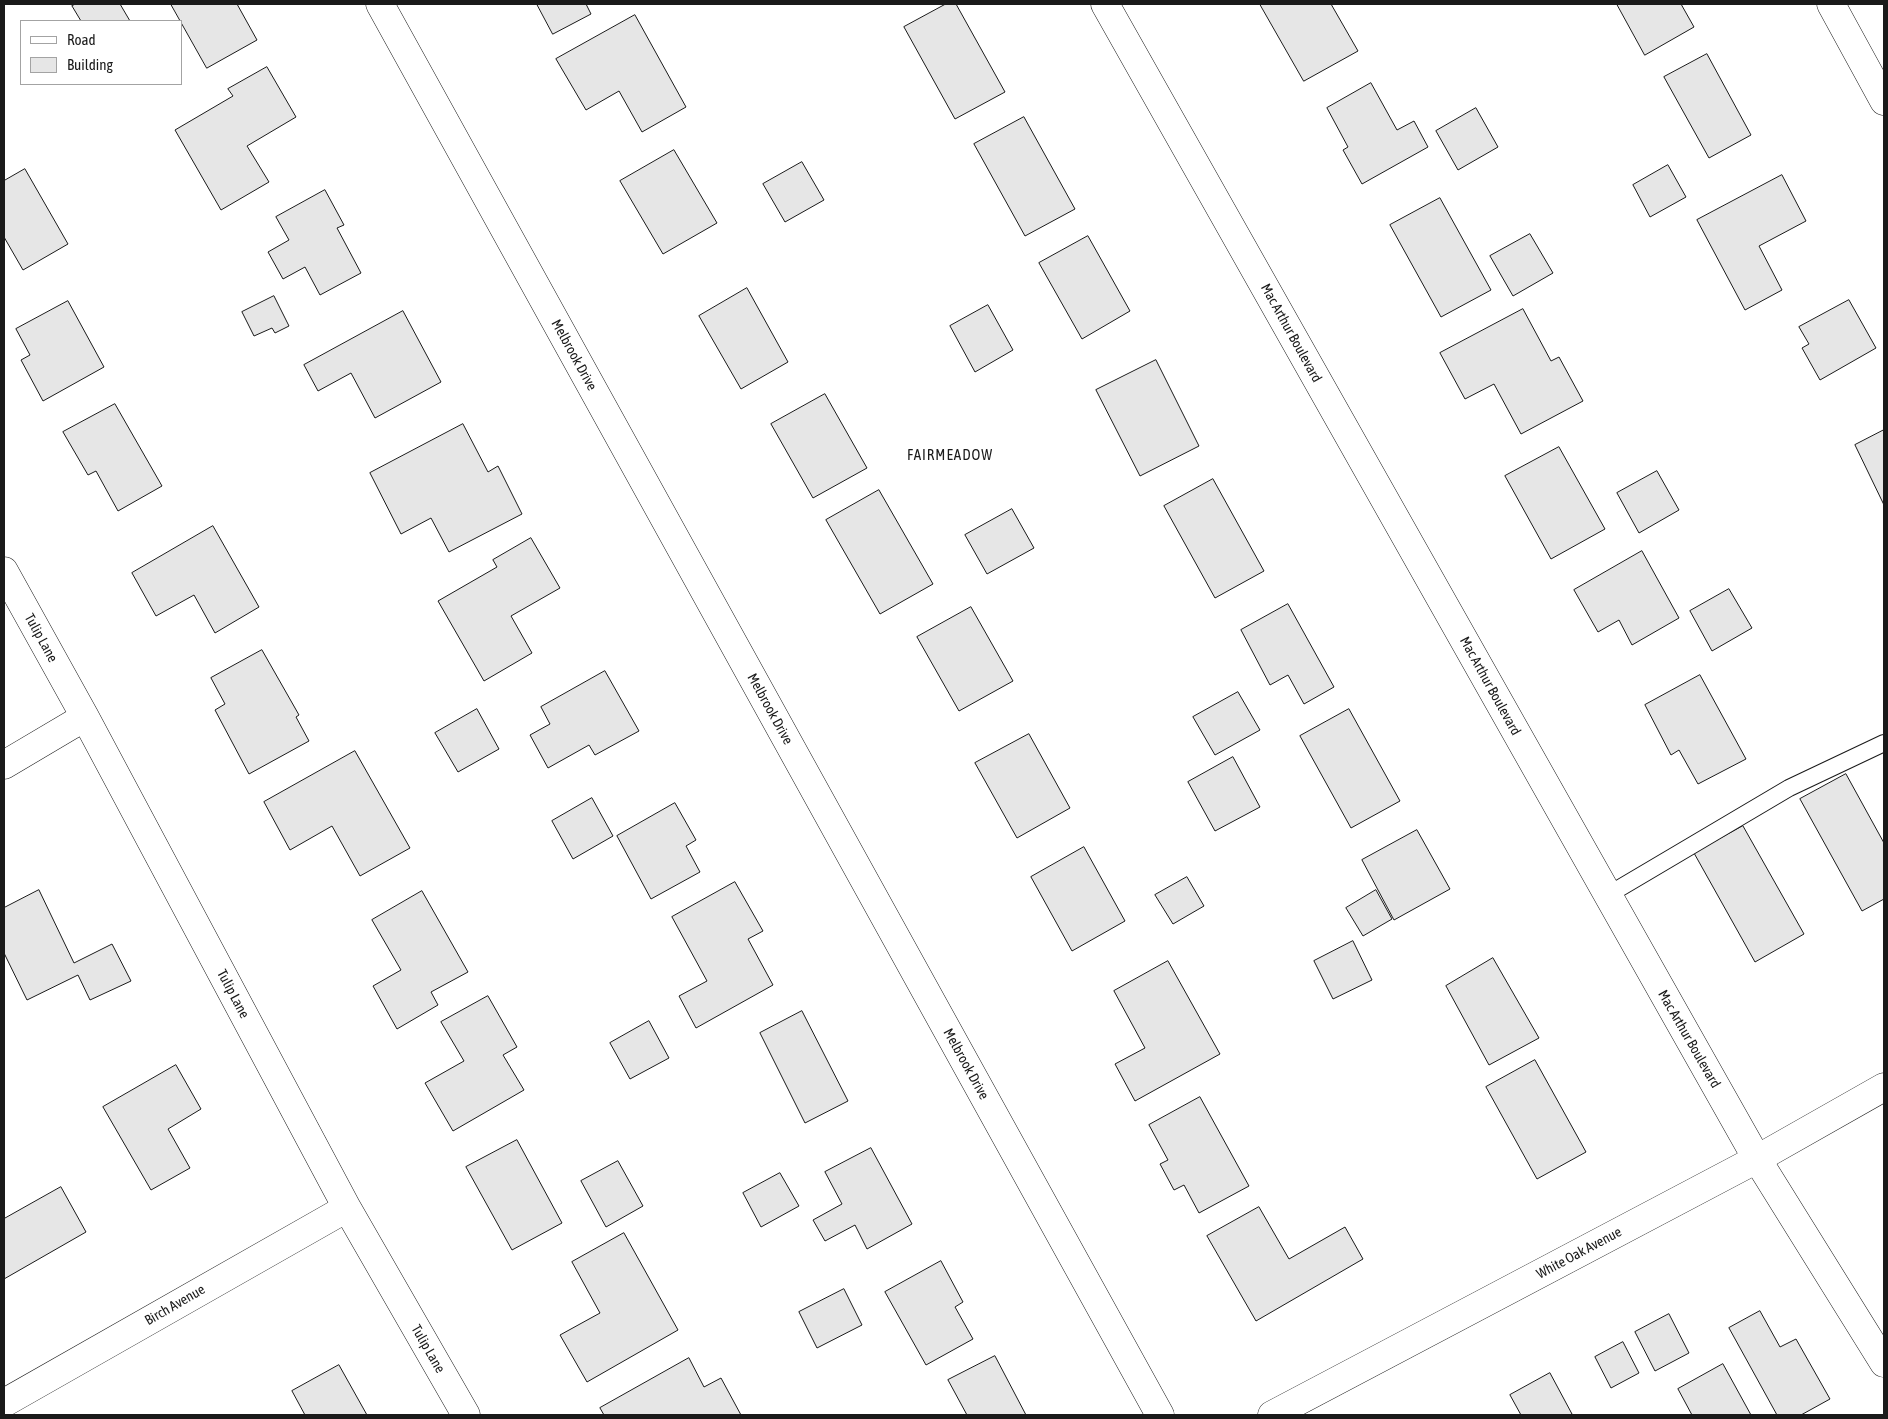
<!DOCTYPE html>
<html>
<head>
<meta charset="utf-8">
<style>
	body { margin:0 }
	#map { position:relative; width:1888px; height:1419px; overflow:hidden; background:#fff; font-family:"Asap Condensed",sans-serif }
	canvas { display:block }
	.frame { position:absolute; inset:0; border:5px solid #1a1a1a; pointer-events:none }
	.legend { position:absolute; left:20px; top:20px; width:162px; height:65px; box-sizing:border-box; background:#fff; border:1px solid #a3a3a3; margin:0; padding:6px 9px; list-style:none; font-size:15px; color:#1a1a1a }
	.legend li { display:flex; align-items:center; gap:10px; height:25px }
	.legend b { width:25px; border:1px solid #a3a3a3 }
</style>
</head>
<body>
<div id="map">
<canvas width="1888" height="1419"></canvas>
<div class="frame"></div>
<ul class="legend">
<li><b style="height:6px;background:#fff"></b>Road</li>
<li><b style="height:14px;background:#e6e6e6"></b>Building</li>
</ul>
</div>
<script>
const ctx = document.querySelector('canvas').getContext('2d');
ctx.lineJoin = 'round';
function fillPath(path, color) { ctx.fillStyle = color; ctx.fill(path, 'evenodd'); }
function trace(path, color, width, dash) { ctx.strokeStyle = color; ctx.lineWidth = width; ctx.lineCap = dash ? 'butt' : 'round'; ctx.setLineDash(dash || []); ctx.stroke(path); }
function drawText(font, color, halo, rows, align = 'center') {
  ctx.font = font + ' "Asap Condensed",sans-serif'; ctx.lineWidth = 4; ctx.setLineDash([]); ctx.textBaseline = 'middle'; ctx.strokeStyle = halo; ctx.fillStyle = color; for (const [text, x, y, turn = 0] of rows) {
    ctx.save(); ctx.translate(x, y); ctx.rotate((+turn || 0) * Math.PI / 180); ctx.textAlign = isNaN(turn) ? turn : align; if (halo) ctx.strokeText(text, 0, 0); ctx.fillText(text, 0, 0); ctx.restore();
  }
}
const building = new Path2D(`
	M 76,4 L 120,4 L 130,21 L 81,21 L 72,6 Z
	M 171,4 L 237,4 L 257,40 L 207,68 Z
	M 537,4 L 586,4 L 591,14 L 553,34 Z
	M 946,4 L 956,4 L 1005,92 L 955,119 L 904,27 Z
	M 1260,4 L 1331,4 L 1358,51 L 1304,81 Z
	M 1617,4 L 1681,4 L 1694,27 L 1645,55 Z
	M 635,15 L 686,107 L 642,132 L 619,91 L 586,110 L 556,59 Z
	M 1707,54 L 1751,135 L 1709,158 L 1664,77 Z
	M 267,67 L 296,117 L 247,146 L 269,182 L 221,210 L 175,130 L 233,96 L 228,89 Z
	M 1371,83 L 1397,130 L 1414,121 L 1428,147 L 1362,184 L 1343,150 L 1348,147 L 1327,108 Z
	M 1476,108 L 1498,147 L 1458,170 L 1436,131 Z
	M 1024,117 L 1075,209 L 1025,236 L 974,144 Z
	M 674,150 L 717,223 L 663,254 L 620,181 Z
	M 802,162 L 824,200 L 785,222 L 763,184 Z
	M 1668,165 L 1686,197 L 1650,217 L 1633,185 Z
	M 25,169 L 68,244 L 23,270 L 4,237 L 4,181 Z
	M 1782,175 L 1806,221 L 1759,246 L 1782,290 L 1745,310 L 1697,220 Z
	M 325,190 L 344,225 L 337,228 L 361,273 L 320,295 L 305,267 L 283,279 L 268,252 L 289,240 L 276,217 Z
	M 1440,198 L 1491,290 L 1441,317 L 1390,225 Z
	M 1530,234 L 1553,273 L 1513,296 L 1490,256 Z
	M 1088,236 L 1130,311 L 1082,339 L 1039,263 Z
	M 747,288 L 788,362 L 741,389 L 699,316 Z
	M 274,296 L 289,326 L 275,333 L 272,328 L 254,336 L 242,312 Z
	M 1849,300 L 1876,348 L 1820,380 L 1802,348 L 1809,344 L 1799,327 Z
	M 68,301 L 104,367 L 43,401 L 21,360 L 30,355 L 16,329 Z
	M 988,305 L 1013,350 L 975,372 L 950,326 Z
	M 1523,309 L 1551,361 L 1559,357 L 1583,401 L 1521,434 L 1494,384 L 1465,399 L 1440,353 Z
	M 403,311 L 441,382 L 375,418 L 351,373 L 318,391 L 304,365 Z
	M 1156,360 L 1199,446 L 1140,476 L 1096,390 Z
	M 825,394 L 867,468 L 813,498 L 771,424 Z
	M 115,404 L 162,486 L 118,511 L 96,471 L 88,475 L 63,432 Z
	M 463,424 L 488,472 L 498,466 L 522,514 L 449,552 L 431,518 L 401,534 L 370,473 Z
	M 1884,430 L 1884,505 L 1855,445 Z
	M 1559,447 L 1605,529 L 1551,559 L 1505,476 Z
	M 1657,471 L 1679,510 L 1639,533 L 1617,493 Z
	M 1213,479 L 1264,571 L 1215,598 L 1164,506 Z
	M 879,490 L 933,584 L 880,614 L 826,520 Z
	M 1012,509 L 1034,548 L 987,574 L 965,535 Z
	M 213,526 L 259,607 L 215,633 L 194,595 L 156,616 L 132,573 Z
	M 531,538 L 560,588 L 511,616 L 532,653 L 484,681 L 438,601 L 497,567 L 493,560 Z
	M 1642,551 L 1679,618 L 1632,645 L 1619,620 L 1598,632 L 1574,590 Z
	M 1729,589 L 1752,628 L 1712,651 L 1690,611 Z
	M 1288,604 L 1334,687 L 1304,704 L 1288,675 L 1270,685 L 1241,630 Z
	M 971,607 L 1013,681 L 959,711 L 917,637 Z
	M 262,650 L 299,715 L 296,717 L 309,741 L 249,774 L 215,710 L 225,704 L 211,678 Z
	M 605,671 L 639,731 L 595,755 L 589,745 L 548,768 L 530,735 L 550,724 L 541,707 Z
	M 1700,675 L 1746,759 L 1698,784 L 1679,750 L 1671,755 L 1645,705 Z
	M 1238,692 L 1260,730 L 1215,755 L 1193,717 Z
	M 477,709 L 499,749 L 458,772 L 435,733 Z
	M 1349,709 L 1400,801 L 1351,828 L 1300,736 Z
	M 1029,734 L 1070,808 L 1017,838 L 975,763 Z
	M 355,751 L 410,848 L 360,876 L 332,826 L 290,850 L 264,802 Z
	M 1233,757 L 1260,807 L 1215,831 L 1188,782 Z
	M 1846,774 L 1884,843 L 1884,899 L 1862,911 L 1800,799 Z
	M 592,798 L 613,836 L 573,859 L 552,821 Z
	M 675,803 L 696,840 L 686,846 L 700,872 L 651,899 L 617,836 Z
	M 1743,826 L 1804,934 L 1755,962 L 1694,853 Z
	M 1417,830 L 1450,889 L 1394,920 L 1362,860 Z
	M 1084,847 L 1125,921 L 1072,951 L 1031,877 Z
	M 1187,877 L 1204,906 L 1173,924 L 1155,895 Z
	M 735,882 L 763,931 L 748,939 L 773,985 L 696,1028 L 679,996 L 707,981 L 672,917 Z
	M 39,890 L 74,963 L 112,944 L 131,981 L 90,1000 L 78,975 L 27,1000 L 4,953 L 4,908 Z
	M 1376,890 L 1392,919 L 1363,936 L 1346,908 Z
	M 422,891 L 468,972 L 431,992 L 438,1005 L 397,1029 L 373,986 L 401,970 L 372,920 Z
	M 1353,941 L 1372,980 L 1333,999 L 1314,961 Z
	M 1493,958 L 1539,1038 L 1489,1065 L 1446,986 Z
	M 1168,961 L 1220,1054 L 1135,1101 L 1115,1064 L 1145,1048 L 1114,991 Z
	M 488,996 L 517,1047 L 503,1055 L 524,1090 L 453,1131 L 425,1083 L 464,1061 L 441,1022 Z
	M 802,1011 L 848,1101 L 805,1123 L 760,1033 Z
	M 649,1021 L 669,1058 L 630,1079 L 610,1043 Z
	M 1535,1060 L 1586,1152 L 1537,1179 L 1486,1087 Z
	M 176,1065 L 201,1109 L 168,1129 L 190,1168 L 151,1190 L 103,1107 Z
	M 1200,1097 L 1249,1186 L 1199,1213 L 1184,1185 L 1174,1190 L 1160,1164 L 1168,1160 L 1149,1125 Z
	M 517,1140 L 562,1223 L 512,1250 L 466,1167 Z
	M 871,1148 L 912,1224 L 867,1249 L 855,1225 L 825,1241 L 813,1220 L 842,1204 L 825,1172 Z
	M 618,1161 L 643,1206 L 606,1227 L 581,1181 Z
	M 780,1173 L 799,1206 L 761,1227 L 743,1193 Z
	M 61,1187 L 86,1232 L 4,1279 L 4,1219 Z
	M 1259,1207 L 1289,1259 L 1345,1227 L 1363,1259 L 1256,1321 L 1207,1236 Z
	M 624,1233 L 678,1330 L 587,1382 L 560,1335 L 600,1313 L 572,1262 Z
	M 941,1261 L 963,1302 L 955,1307 L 973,1339 L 926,1365 L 885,1292 Z
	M 844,1289 L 862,1325 L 817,1348 L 799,1312 Z
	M 1760,1311 L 1780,1347 L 1796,1339 L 1830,1399 L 1801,1415 L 1777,1415 L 1729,1328 Z
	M 1669,1314 L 1689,1353 L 1655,1371 L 1635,1332 Z
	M 1623,1342 L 1639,1373 L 1611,1388 L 1595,1357 Z
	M 995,1356 L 1026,1415 L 967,1415 L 948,1380 Z
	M 689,1358 L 704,1387 L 721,1378 L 741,1415 L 604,1415 L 600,1408 Z
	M 1723,1364 L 1751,1415 L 1692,1415 L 1678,1389 Z
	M 339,1365 L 367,1415 L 305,1415 L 292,1391 Z
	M 1550,1373 L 1572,1414 L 1569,1415 L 1521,1415 L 1510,1395 Z`);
fillPath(building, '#e6e6e6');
trace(building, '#1a1a1a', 1);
const service = new Path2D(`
	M 1608,895 L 1789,788 L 1884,743`);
const minor = new Path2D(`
	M 380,4 L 1160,1415
	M 1105,4 L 1757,1159 L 1884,1363
	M 1831,4 L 1884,101
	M 4,571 L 85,717 L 347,1208 L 466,1415
	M 4,765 L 85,717
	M 4,1403 L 347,1208`);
const tertiary = new Path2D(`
	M 1272,1415 L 1757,1159 L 1884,1087`);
trace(service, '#1a1a1a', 18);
trace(minor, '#1a1a1a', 29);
trace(tertiary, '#1a1a1a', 29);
trace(service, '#fff', 16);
trace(minor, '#fff', 28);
trace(tertiary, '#fff', 28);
drawText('14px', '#1a1a1a', '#fff', [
	["Mac Arthur Boulevard",1291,333,61],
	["Melbrook Drive",574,355,61],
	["Tulip Lane",41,638,61],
	["Mac Arthur Boulevard",1490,686,61],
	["Melbrook Drive",770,709,61],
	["Tulip Lane",233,994,62],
	["Mac Arthur Boulevard",1689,1039,60],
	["Melbrook Drive",966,1064,61],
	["White Oak Avenue",1579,1253,-28],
	["Birch Avenue",175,1305,-30],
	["Tulip Lane",428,1349,60]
]);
ctx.letterSpacing = '1px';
drawText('15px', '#1a1a1a', '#fff', [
	["FAIRMEADOW",950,455]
]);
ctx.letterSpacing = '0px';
</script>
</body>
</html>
